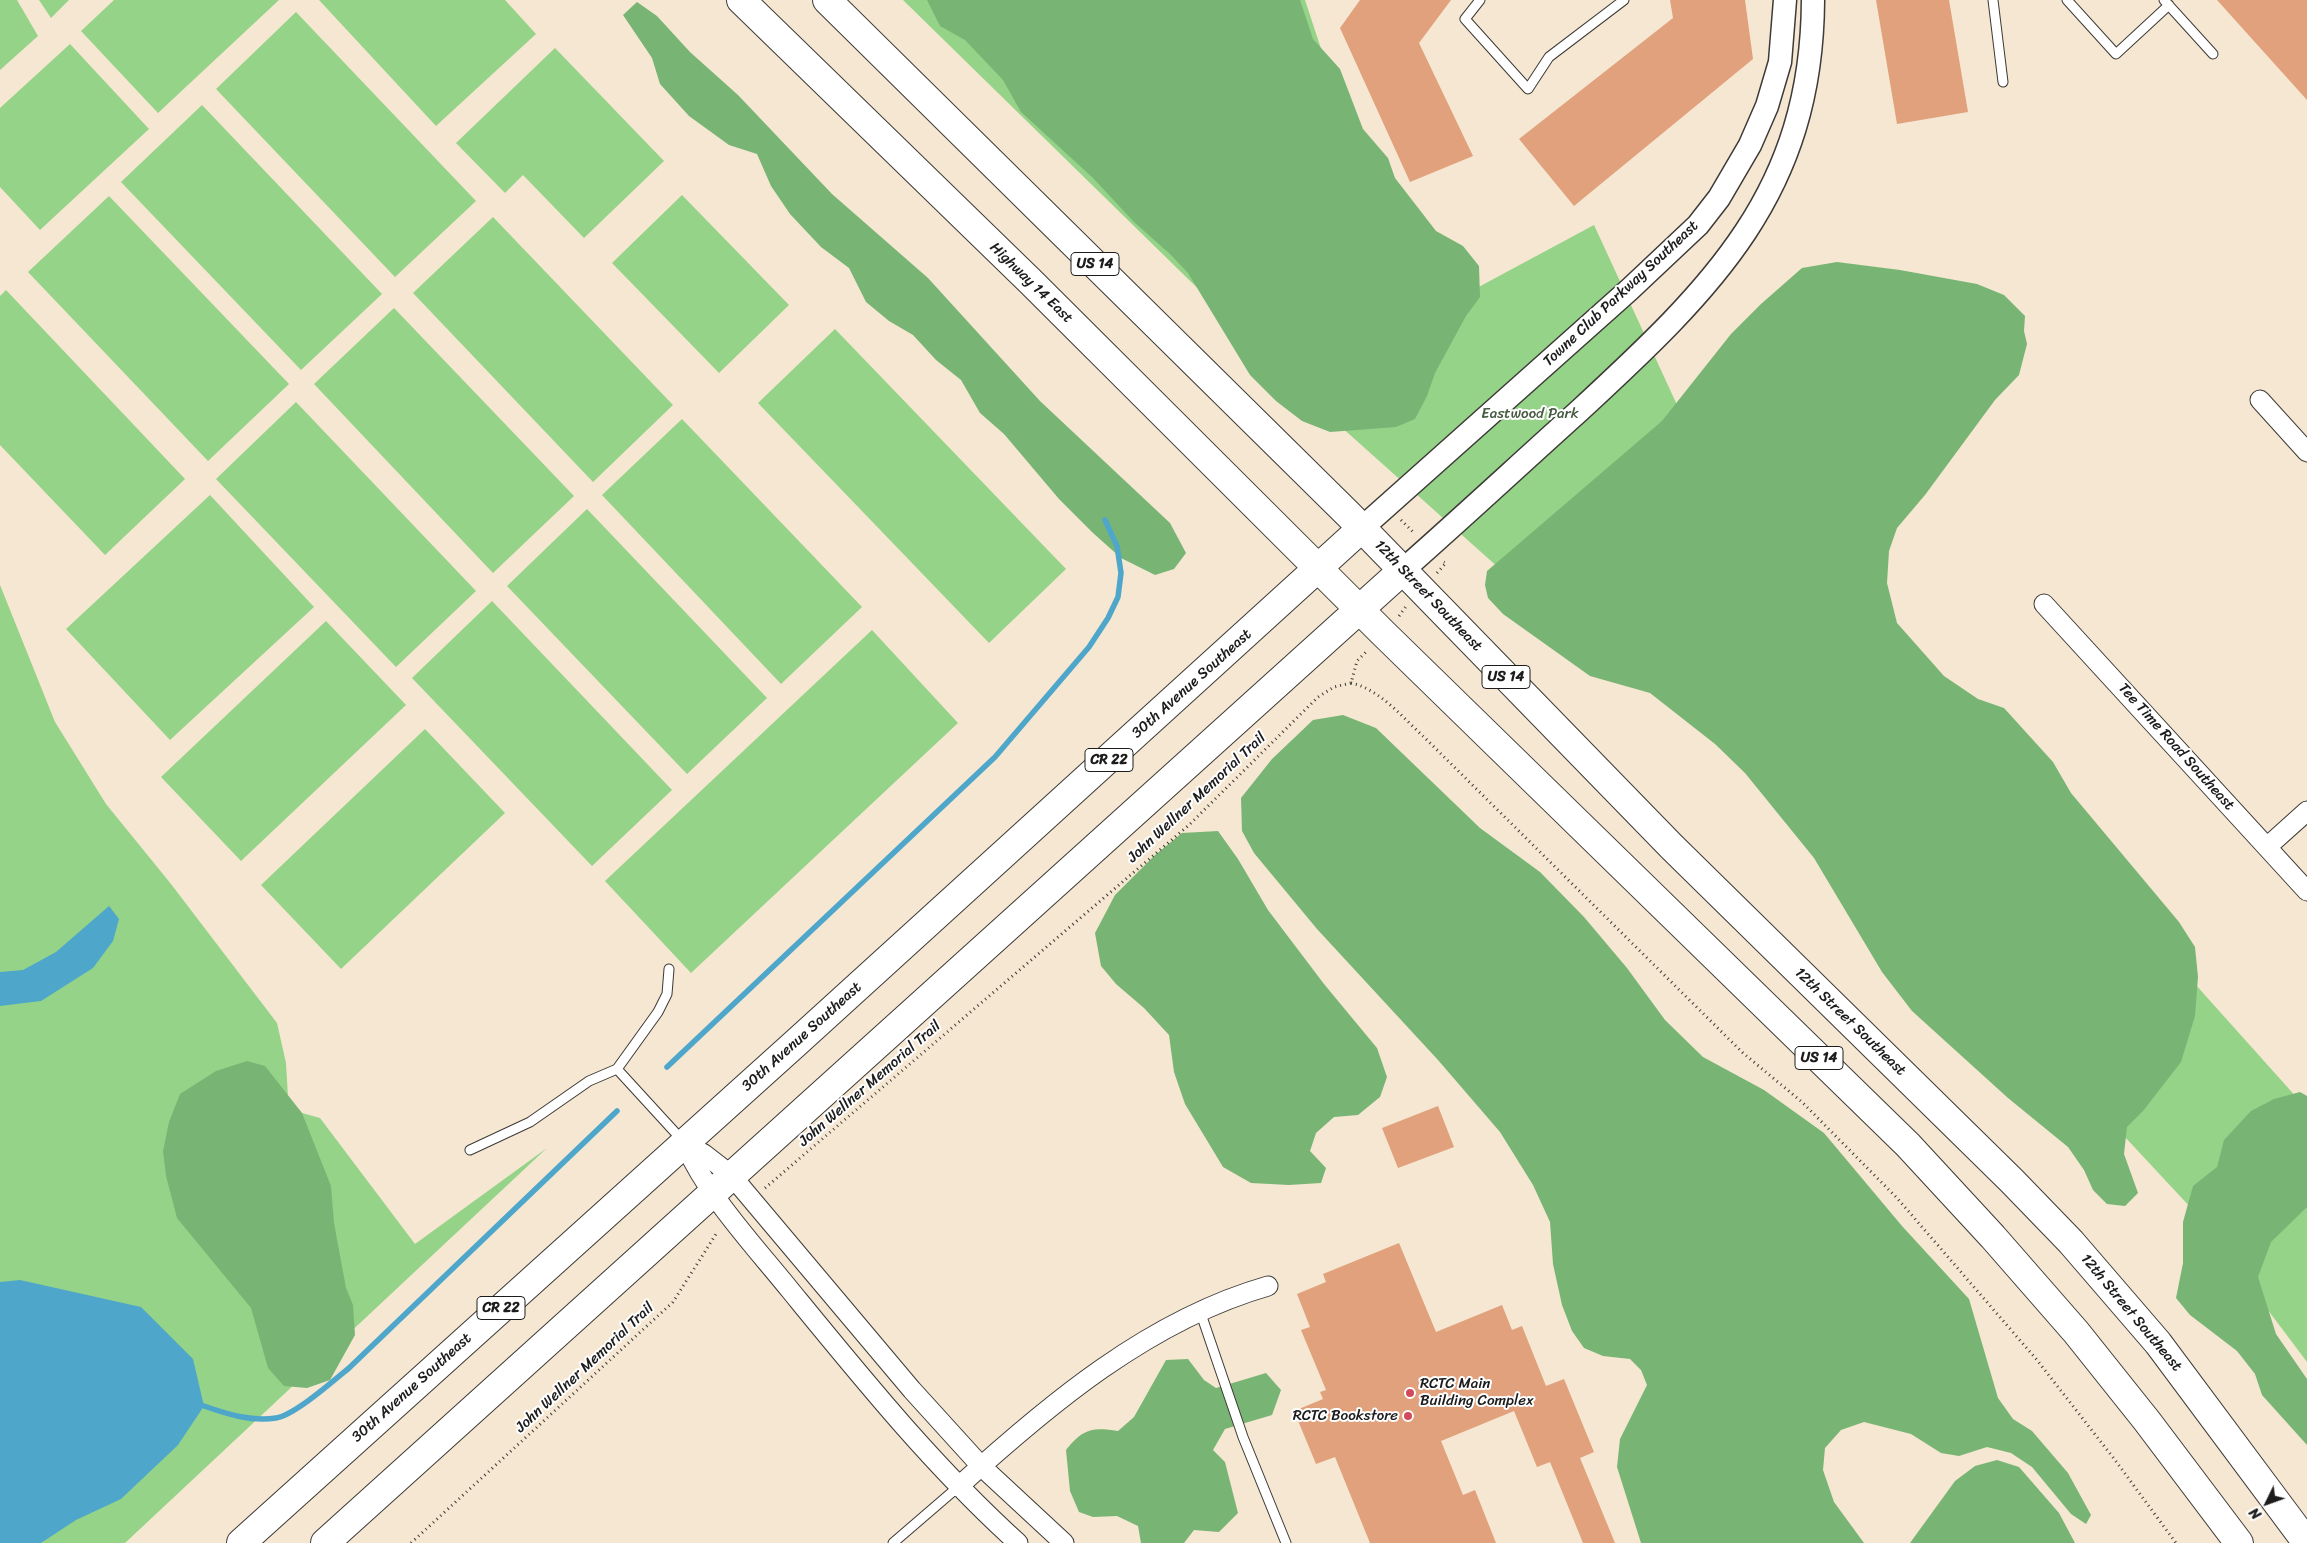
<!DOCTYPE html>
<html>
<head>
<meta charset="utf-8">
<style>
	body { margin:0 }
	#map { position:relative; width:2307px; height:1543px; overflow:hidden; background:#f5e7d1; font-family:Sriracha,sans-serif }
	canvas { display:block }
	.north { position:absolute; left:2242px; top:1478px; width:50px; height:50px; -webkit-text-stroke:4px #fff; paint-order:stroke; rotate:228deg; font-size:14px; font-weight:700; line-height:20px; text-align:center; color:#1c1c1c }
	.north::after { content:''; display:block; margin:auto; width:18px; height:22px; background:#1c1c1c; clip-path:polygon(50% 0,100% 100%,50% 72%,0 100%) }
</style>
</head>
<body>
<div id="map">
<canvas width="2307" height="1543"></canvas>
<div class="north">N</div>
</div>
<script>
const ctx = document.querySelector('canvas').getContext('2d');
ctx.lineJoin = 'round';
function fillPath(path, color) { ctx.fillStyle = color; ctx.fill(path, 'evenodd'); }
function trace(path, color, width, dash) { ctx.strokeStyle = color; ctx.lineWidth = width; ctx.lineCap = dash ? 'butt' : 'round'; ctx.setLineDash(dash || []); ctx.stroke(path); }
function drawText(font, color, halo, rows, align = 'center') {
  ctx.font = font + ' Sriracha,sans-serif'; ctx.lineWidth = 4; ctx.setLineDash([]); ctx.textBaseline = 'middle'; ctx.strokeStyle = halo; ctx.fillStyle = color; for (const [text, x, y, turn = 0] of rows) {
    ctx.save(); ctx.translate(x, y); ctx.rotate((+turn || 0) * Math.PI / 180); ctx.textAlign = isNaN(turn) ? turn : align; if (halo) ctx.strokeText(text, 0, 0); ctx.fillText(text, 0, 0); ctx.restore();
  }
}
fillPath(new Path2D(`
	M 0,0 L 17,0 L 38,36 L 0,70 Z
	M 39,0 L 69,0 L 51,18 Z
	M 114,0 L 279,0 L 158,113 L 81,31 Z
	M 319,0 L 505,0 L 536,34 L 436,126 Z
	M 903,0 L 1305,0 L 1356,155 L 1473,290 L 1594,225 L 1678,407 L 2307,1109 L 2307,1362 L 2192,1209 L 2001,1004 L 1693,697 L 1500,569 L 1320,408 Z
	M 296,12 L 476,201 L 395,277 L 216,89 Z
	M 70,44 L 149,129 L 40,230 L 0,187 L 0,108 Z
	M 555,48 L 664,161 L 584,238 L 523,175 L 505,193 L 456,143 Z
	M 202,105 L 382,294 L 301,370 L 121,182 Z
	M 682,195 L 789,305 L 719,373 L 612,263 Z
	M 109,196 L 289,384 L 208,461 L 28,272 Z
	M 493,217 L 673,405 L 593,482 L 413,293 Z
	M 6,290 L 185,479 L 105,555 L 0,445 L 0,296 Z
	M 394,308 L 574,496 L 493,573 L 314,384 Z
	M 835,329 L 1066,569 L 989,643 L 758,403 Z
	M 296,402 L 476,591 L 396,667 L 216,479 Z
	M 682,419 L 862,607 L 781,684 L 602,495 Z
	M 210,495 L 314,607 L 170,740 L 66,629 Z
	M 587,509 L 767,698 L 687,774 L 507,586 Z
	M 0,585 L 55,722 L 106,804 L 171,884 L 277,1023 L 286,1063 L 288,1097 L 302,1113 L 320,1118 L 415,1244 L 547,1148 L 125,1543 L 0,1543 Z
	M 492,601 L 672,790 L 592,866 L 412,678 Z
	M 326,621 L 406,705 L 241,861 L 161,777 Z
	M 872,630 L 958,723 L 691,973 L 605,881 Z
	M 425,729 L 505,813 L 341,969 L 261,885 Z`), '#95d388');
fillPath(new Path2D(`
	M 927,0 L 1300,0 L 1313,39 L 1340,69 L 1363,129 L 1388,158 L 1395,178 L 1436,231 L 1463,246 L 1479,266 L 1480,297 L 1466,316 L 1435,373 L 1427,396 L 1415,419 L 1396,427 L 1330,432 L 1302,421 L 1276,401 L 1250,375 L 1188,273 L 1170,254 L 1134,222 L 1093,178 L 1021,112 L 1003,80 L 965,40 L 940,26 Z
	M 637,2 L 657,16 L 690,52 L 738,95 L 832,194 L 928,278 L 1040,401 L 1170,523 L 1186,553 L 1174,569 L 1155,575 L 1121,558 L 1093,533 L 1059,499 L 1004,434 L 980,413 L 961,380 L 936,360 L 913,335 L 889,321 L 866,302 L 849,268 L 821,247 L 790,214 L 771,186 L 757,154 L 729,145 L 689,116 L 660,84 L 652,58 L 623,15 Z
	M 1837,262 L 1900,270 L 1977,284 L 2004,295 L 2025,316 L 2024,331 L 2027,344 L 2019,375 L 1995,400 L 1925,495 L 1897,528 L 1889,551 L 1887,583 L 1897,623 L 1944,676 L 1978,699 L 2004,708 L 2053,762 L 2071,793 L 2179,922 L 2195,947 L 2198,977 L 2195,1016 L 2181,1062 L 2143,1111 L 2127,1127 L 2124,1154 L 2138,1193 L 2125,1206 L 2107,1204 L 2093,1190 L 2084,1170 L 2068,1147 L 2008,1098 L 1912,1011 L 1882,972 L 1814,858 L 1745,773 L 1715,744 L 1650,693 L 1590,676 L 1503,614 L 1488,598 L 1485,585 L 1487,571 L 1662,421 L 1731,334 L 1761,304 L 1802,268 Z
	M 1343,715 L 1376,728 L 1480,828 L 1540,872 L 1584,917 L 1627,968 L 1665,1020 L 1703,1057 L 1764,1090 L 1824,1133 L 1902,1226 L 1969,1299 L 1998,1398 L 2013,1419 L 2032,1431 L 2068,1473 L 2091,1515 L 2086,1524 L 2071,1514 L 2032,1467 L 2011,1453 L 1987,1447 L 1959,1456 L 1941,1453 L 1911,1434 L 1864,1422 L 1841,1430 L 1825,1448 L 1823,1470 L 1834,1502 L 1864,1543 L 1641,1543 L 1617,1467 L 1620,1439 L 1647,1385 L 1641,1370 L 1630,1359 L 1603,1356 L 1584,1348 L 1572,1331 L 1562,1305 L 1553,1264 L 1550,1222 L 1533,1185 L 1500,1132 L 1438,1060 L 1317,929 L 1254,853 L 1242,831 L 1241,798 L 1272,759 L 1313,720 Z
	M 1218,831 L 1238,859 L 1268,910 L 1324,984 L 1377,1048 L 1387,1077 L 1380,1097 L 1358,1115 L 1334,1117 L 1316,1133 L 1310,1151 L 1326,1168 L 1321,1183 L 1289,1185 L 1251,1183 L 1223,1167 L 1185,1104 L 1174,1072 L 1169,1035 L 1144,1008 L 1116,984 L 1101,966 L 1095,933 L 1115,895 L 1154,856 L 1182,833 Z
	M 247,1061 L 265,1066 L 302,1113 L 331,1186 L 334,1223 L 346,1288 L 353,1305 L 355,1335 L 330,1380 L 307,1388 L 284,1386 L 268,1368 L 251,1308 L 177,1218 L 166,1176 L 163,1151 L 169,1122 L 180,1094 L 216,1071 Z
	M 2300,1092 L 2307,1096 L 2307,1207 L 2271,1242 L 2258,1277 L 2276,1334 L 2307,1379 L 2307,1445 L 2262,1395 L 2255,1374 L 2237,1351 L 2190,1315 L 2176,1298 L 2183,1263 L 2183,1222 L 2193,1186 L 2217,1167 L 2224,1140 L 2251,1111 L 2274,1099 Z
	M 1188,1359 L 1204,1380 L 1216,1388 L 1266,1373 L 1281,1390 L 1272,1415 L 1225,1429 L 1213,1450 L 1225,1462 L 1238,1513 L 1219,1532 L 1194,1530 L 1184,1543 L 1141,1543 L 1138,1526 L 1117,1516 L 1093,1517 L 1079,1512 L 1070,1491 L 1066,1450 C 1083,1429 1092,1427 1118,1431 L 1134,1417 L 1166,1360 Z
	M 1997,1460 L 2019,1467 L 2059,1513 L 2075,1543 L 1910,1543 L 1955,1481 L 1975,1466 Z`), '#78b574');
fillPath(new Path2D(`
	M 109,906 L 119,919 L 113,941 L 93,968 L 41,1001 L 0,1006 L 0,972 L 23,970 L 56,952 Z
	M 20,1280 L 141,1307 L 193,1359 L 204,1406 L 178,1445 L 121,1499 L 76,1520 L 41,1543 L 0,1543 L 0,1282 Z`), '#4ea7cb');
trace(new Path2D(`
	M 667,1067 L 995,757 L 1089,647 L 1108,618 L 1118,597 L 1121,573 L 1117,546 L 1105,520
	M 204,1406 C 227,1414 251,1422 276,1418 C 295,1415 333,1381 349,1368 L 617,1111`), '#4ea7cb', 5.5);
fillPath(new Path2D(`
	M 1360,0 L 1451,0 L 1419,43 L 1473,156 L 1410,182 L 1340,28 Z
	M 1670,0 L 1745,0 L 1753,59 L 1574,206 L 1519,139 L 1673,18 Z
	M 1876,0 L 1949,0 L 1968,112 L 1897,124 Z
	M 2217,0 L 2307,0 L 2307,100 Z
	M 1438,1106 L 1454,1147 L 1398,1168 L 1382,1128 Z
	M 1399,1243 L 1436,1332 L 1502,1305 L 1512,1330 L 1522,1326 L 1546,1386 L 1564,1379 L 1594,1452 L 1580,1458 L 1615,1543 L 1583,1543 L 1550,1462 L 1537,1467 L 1514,1411 L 1441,1441 L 1463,1495 L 1475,1490 L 1496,1543 L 1370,1543 L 1335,1457 L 1316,1464 L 1294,1411 L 1323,1399 L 1320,1392 L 1326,1390 L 1301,1330 L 1310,1327 L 1297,1294 L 1326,1282 L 1323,1274 Z`), '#e1a17c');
const service = new Path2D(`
	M 1480,0 L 1465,19 L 1528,89 L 1549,57 L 1624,0
	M 1993,0 L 2003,82
	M 2067,0 L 2116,54 L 2169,5
	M 2164,0 L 2213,54
	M 617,1069 L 682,1140
	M 470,1150 L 530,1122 L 589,1081 L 617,1069 L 658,1012 L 667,994 L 669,969
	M 1200,1311 L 1243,1437 L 1286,1543
	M 893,1543 L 958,1487`);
const minor = new Path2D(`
	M 2260,400 L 2307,452
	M 2044,604 L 2307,891
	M 2267,847 L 2307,811
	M 684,1143 L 704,1154 L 731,1175 L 912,1390 L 981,1466 L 1064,1543
	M 684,1143 C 709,1198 752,1243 790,1290 C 862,1378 933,1466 1018,1543
	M 958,1487 C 1048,1405 1149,1320 1268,1286`);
const tertiary = new Path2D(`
	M 1362,528 L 1629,290 L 1698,225 L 1719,198 L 1750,145 L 1767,106 L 1780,62 L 1785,0
	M 1403,570 C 1462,518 1520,464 1579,411 C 1712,288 1812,193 1813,0`);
const primary = new Path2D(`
	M 741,0 L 1031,282 L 1384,634 L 1908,1145 L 1993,1237 L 2076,1332 L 2147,1421 L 2239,1543
	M 827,0 L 1348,514 L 1672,847 L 2012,1181 L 2071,1242 L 2158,1343 L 2307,1543
	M 241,1543 L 798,1041 L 1362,528
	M 325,1543 L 1403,570`);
trace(service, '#3d3a37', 11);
trace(minor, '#3d3a37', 21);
trace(tertiary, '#3d3a37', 25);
trace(primary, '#3d3a37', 30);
trace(new Path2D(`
	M 1401,520 L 1414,533
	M 1437,573 L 1446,563 L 1444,562
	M 1399,616 L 1407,605
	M 1351,683 C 1380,689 1403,718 1425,738 L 1743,1053 L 1802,1102 L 1897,1198 L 2037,1360 L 2115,1460 L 2176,1543
	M 765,1188 L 1189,825 L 1318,697 L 1334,687 L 1351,683 L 1357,661 L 1368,650
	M 411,1543 L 673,1302 L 718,1231`), '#3d3a37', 3, [1, 4]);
trace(service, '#fff', 9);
trace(minor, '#fff', 19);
trace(tertiary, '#fff', 22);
trace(primary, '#fff', 28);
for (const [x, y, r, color] of [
	[1410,1393,5,"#d1495b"],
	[1408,1416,5,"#d1495b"]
]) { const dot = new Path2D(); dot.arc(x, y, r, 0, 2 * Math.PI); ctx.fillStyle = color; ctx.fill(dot); trace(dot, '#fff', 2); }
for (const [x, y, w] of [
	[1095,264,48],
	[1506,677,48],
	[1109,760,48],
	[1819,1058,48],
	[501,1308,48]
]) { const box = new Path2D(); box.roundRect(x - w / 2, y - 11.5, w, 23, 4); ctx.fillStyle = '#fff'; ctx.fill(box); trace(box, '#1c1c1c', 1); }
drawText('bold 14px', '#1c1c1c', null, [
	["US 14",1095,264],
	["US 14",1506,677],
	["CR 22",1109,760],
	["US 14",1819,1058],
	["CR 22",501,1308]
]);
drawText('15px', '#1c1c1c', '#fff', [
	["Highway 14 East",1031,283,44],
	["Towne Club Parkway Southeast",1621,294,-43],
	["12th Street Southeast",1428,596,46],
	["30th Avenue Southeast",1192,684,-42],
	["Tee Time Road Southeast",2176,747,48],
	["John Wellner Memorial Trail",1197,798,-43],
	["12th Street Southeast",1850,1022,44],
	["30th Avenue Southeast",802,1037,-42],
	["John Wellner Memorial Trail",870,1084,-41],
	["12th Street Southeast",2131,1313,50],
	["John Wellner Memorial Trail",585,1368,-43],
	["30th Avenue Southeast",412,1388,-42]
]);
drawText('15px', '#465c42', '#fff', [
	["Eastwood Park",1530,414]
]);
drawText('15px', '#1c1c1c', '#fff', [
	["RCTC Main",1420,1384],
	["Building Complex",1420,1401],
	["RCTC Bookstore",1398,1416,"right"]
], 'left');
</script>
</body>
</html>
